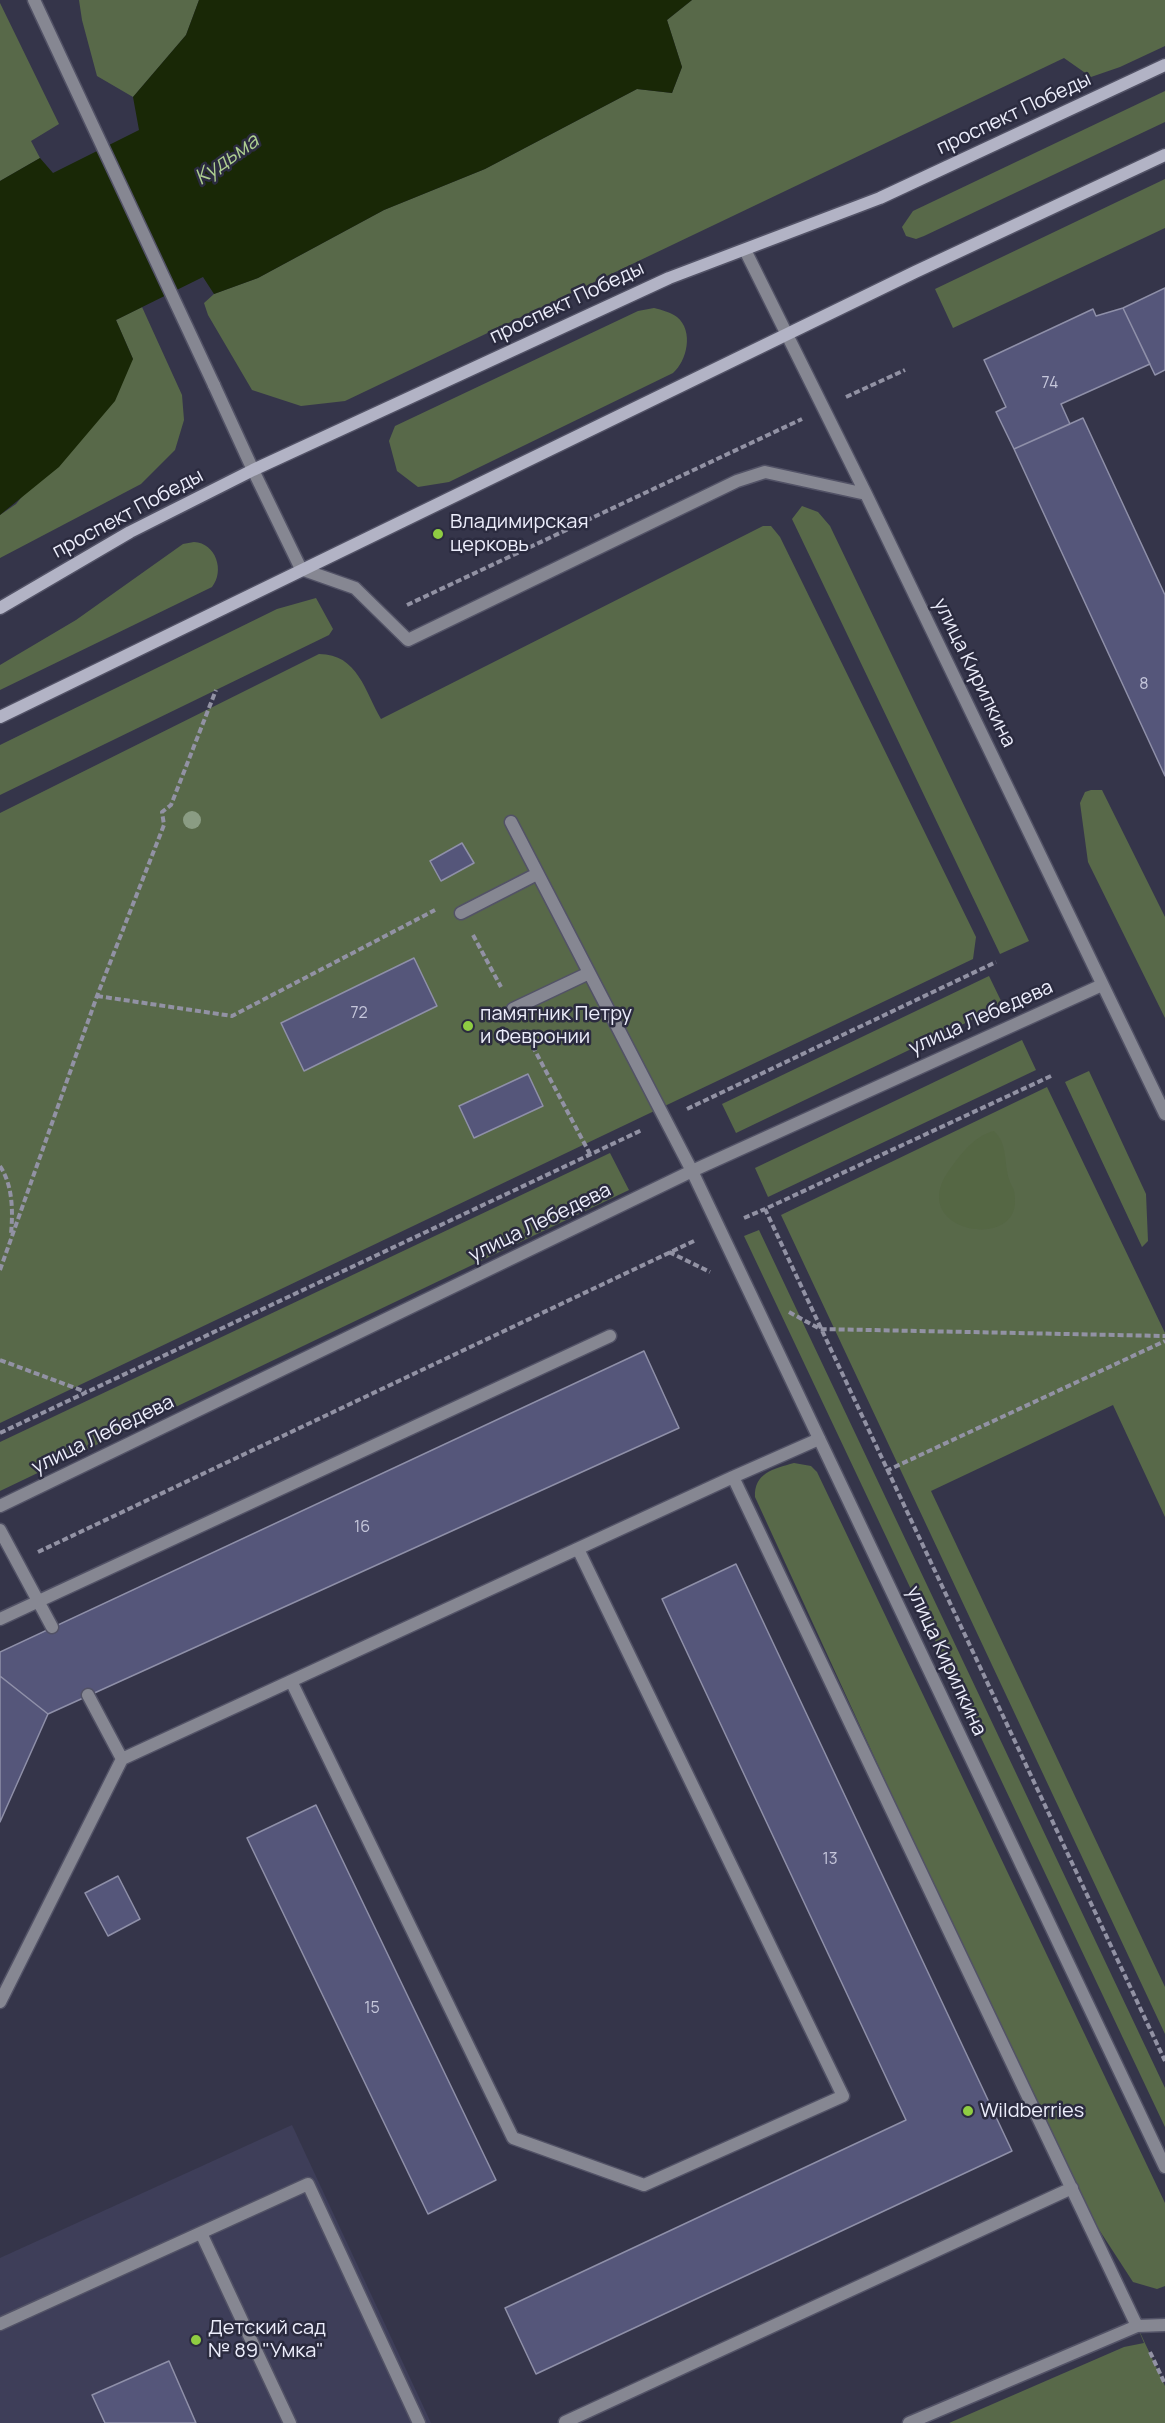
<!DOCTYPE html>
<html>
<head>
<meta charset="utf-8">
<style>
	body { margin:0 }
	canvas { display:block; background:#35354a }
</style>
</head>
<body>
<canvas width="1165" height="2423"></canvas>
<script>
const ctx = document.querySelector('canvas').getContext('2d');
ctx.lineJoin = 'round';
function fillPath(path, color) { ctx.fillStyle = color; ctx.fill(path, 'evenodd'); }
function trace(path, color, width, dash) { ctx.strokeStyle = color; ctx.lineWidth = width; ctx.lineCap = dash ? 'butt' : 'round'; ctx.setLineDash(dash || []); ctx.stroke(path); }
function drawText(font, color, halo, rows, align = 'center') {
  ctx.font = font + ' Manrope,sans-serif'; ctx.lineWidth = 5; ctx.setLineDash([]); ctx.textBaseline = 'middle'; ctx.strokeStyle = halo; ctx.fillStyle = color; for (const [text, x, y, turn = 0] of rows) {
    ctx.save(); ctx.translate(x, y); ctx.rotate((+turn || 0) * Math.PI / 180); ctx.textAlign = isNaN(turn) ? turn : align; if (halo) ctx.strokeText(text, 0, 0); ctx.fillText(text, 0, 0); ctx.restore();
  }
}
fillPath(new Path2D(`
	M 292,2125 L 431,2423 L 0,2423 L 0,2258 Z`), '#3e3e59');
fillPath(new Path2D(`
	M 79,0 L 199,0 L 186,35 L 133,97 L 97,76 L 82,20 Z
	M 692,0 L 1165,0 L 1165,46 L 1120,67 L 1091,77 L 1064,58 L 345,401 L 301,406 L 252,390 L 208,315 L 204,303 L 214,294 L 258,278 L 384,210 L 485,169 L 637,89 L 672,93 L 682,67 L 667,20 Z
	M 0,3 L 59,124 L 31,141 L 40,158 L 0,181 Z
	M 1165,91 L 1165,122 L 924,236 L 916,239 L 906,236 L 902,227 L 913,211 Z
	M 1165,179 L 1165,228 L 953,328 L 935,289 Z
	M 142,307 L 182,395 L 184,420 L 175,450 L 141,484 L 0,558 L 0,515 L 16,504 L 133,359 L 116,320 Z
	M 654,308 C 662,310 670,312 677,317 C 694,331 687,361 673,373 L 449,482 L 418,487 L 397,471 L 389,441 L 395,426 L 638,311 Z
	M 802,506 L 818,512 L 830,526 L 1029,941 L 1000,954 L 792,519 Z
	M 763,526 L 771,526 L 780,537 L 976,937 L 973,959 L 0,1423 L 0,813 L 319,654 C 358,654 365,692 381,719 Z
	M 194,542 C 216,543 225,571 212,587 L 0,690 L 0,665 L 76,620 L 183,544 Z
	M 316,598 L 333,629 L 329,635 L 0,795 L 0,745 L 277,609 Z
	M 1091,790 L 1102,790 L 1165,917 L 1165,1018 L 1088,862 L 1080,803 L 1085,792 Z
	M 989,976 L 1003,1005 L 736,1133 L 722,1104 Z
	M 1022,1040 L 1036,1070 L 768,1197 L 755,1168 Z
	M 1089,1071 L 1146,1194 L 1148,1241 L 1142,1247 L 1065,1082 Z
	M 1047,1087 L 1165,1333 L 1165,1517 L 1113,1405 L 931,1491 L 1165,1987 L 1165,2034 L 781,1215 Z
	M 610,1153 L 629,1190 L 0,1491 L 0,1442 Z
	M 759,1230 L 1165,2088 L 1165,2127 L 744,1236 Z
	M 794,1463 L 811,1466 L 817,1472 L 1165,2203 L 1165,2286 L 1157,2289 L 1133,2282 L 1072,2188 L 755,1497 C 754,1473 773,1469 794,1463 Z
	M 1137,2326 L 1165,2386 L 1165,2423 L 949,2423 L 1124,2347 L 1144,2343 Z`), '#586949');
fillPath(new Path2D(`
	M 994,1131 C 1010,1146 1002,1167 1012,1186 C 1015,1191 1015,1197 1015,1203 C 1013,1251 905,1230 950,1169 C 961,1154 974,1136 994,1131 Z`), '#556744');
fillPath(new Path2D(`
	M 199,0 L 692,0 L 667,20 L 682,67 L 672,93 L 637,89 L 485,169 L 384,210 L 258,278 L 214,294 L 203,277 L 116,320 L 133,359 L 115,401 L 59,467 L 0,515 L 0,181 L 40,158 L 53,173 L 139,130 L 133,97 L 186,35 Z`), '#192806');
const building = new Path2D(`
	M 1165,288 L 1165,370 L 1155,375 L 1123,308 Z
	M 1123,308 L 1150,364 L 1061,404 L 1070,424 L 1014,449 L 996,412 L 1006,407 L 984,360 L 1093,309 L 1096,316 Z
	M 1083,418 L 1165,595 L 1165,776 L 1014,449 Z
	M 462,843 L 474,863 L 441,881 L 430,861 Z
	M 414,958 L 437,1006 L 304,1071 L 281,1023 Z
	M 528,1074 L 543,1106 L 474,1138 L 459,1106 Z
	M 644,1351 L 679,1428 L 48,1714 L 0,1676 L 0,1652 Z
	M 736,1564 L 1012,2151 L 536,2374 L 505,2308 L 906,2120 L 662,1599 Z
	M 0,1676 L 48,1714 L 0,1822 Z
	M 316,1805 L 496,2180 L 428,2214 L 247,1838 Z
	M 118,1876 L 140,1919 L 108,1936 L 85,1893 Z
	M 169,2361 L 196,2423 L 105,2423 L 92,2395 Z`);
fillPath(building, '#55567a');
trace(building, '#8f90a9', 1.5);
const service = new Path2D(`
	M 214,385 L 253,470
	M 511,822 L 692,1171
	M 461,913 L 537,874
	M 513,1009 L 589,973
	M 819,1439 L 733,1477 L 1137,2326
	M 0,1530 L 52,1627
	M 0,1619 L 610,1336
	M 291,1681 L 513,2138 L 644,2185 L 843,2096 L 578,1549
	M 88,1695 L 122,1759
	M 0,2002 L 122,1759 L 733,1477
	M 201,2233 L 290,2423
	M 0,2324 L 308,2184 L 419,2423
	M 565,2422 L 1072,2188
	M 909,2423 L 1137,2326 L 1165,2325`);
const pedestrian = new Path2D(`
	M 34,0 L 214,385`);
const minor = new Path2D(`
	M 745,250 L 866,494 L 1165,1114
	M 253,470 L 301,569 L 355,588 L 408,640 L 737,481 L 765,472 L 866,494
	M 692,1171 L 1165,2167
	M 0,1506 L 692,1171 L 1102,985`);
const secondary = new Path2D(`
	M 0,608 L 130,532 L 253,470 L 669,278 L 880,198 L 1165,65
	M 0,717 L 915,272 L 1165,155`);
trace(service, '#525266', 15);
trace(pedestrian, '#525266', 15);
trace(minor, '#525266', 15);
trace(secondary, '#525266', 15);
trace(new Path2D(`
	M 846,397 L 905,370
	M 407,605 L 802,419
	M 473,935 L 501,987
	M 97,996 L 232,1016 L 435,910
	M 524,1030 L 590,1154
	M 1051,1076 L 765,1209 L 1165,2061
	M 687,1109 L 996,962
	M 0,1166 C 13,1186 13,1211 11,1234
	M 744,1218 L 765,1209
	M 669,1252 L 710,1272
	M 0,1270 L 97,996 L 164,825 L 162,812 L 171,805 L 216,690
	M 789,1312 L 820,1329 L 1165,1336
	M 0,1360 L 86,1392
	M 0,1433 L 642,1130
	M 886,1471 L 1165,1341
	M 38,1552 L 696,1240
	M 1150,2352 L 1165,2384`), '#9292a4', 4, [6, 3]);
trace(service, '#868792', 12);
trace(pedestrian, '#868792', 12);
trace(minor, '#868792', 12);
trace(secondary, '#b2b3c5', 12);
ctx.fillStyle = '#8a9c83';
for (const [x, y] of [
	[192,820]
]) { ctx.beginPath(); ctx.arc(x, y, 9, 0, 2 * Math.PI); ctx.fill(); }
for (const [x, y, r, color] of [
	[438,534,6,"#8fcd42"],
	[468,1026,6,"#8fcd42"],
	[968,2111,6,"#8fcd42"],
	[196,2340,6,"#8fcd42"]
]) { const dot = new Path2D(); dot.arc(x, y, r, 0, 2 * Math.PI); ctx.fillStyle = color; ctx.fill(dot); trace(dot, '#2b2b3f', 2); }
drawText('16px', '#c6c7db', null, [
	["74",1050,384],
	["8",1144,685],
	["72",359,1014],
	["16",362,1528],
	["13",830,1860],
	["15",372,2009]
]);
drawText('20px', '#ecedfb', '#2b2b3f', [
	["проспект Победы",1014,114,-25],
	["проспект Победы",567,303,-25],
	["проспект Победы",128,514,-28],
	["улица Кирилкина",974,673,64],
	["улица Лебедева",981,1018,-24],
	["улица Лебедева",540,1223,-26],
	["улица Лебедева",103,1435,-26],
	["улица Кирилкина",946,1661,65]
]);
drawText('20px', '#ecedfb', '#2b2b3f', [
	["Владимирская",450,522],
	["церковь",450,545],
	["памятник Петру",480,1014],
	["и Февронии",480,1037],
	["Wildberries",980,2111],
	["Детский сад",208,2328],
	["№ 89 \"Умка\"",208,2351]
], 'left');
drawText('italic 21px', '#adcd90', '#2b2b3f', [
	["Кудьма",227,160,-35]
]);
</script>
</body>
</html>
